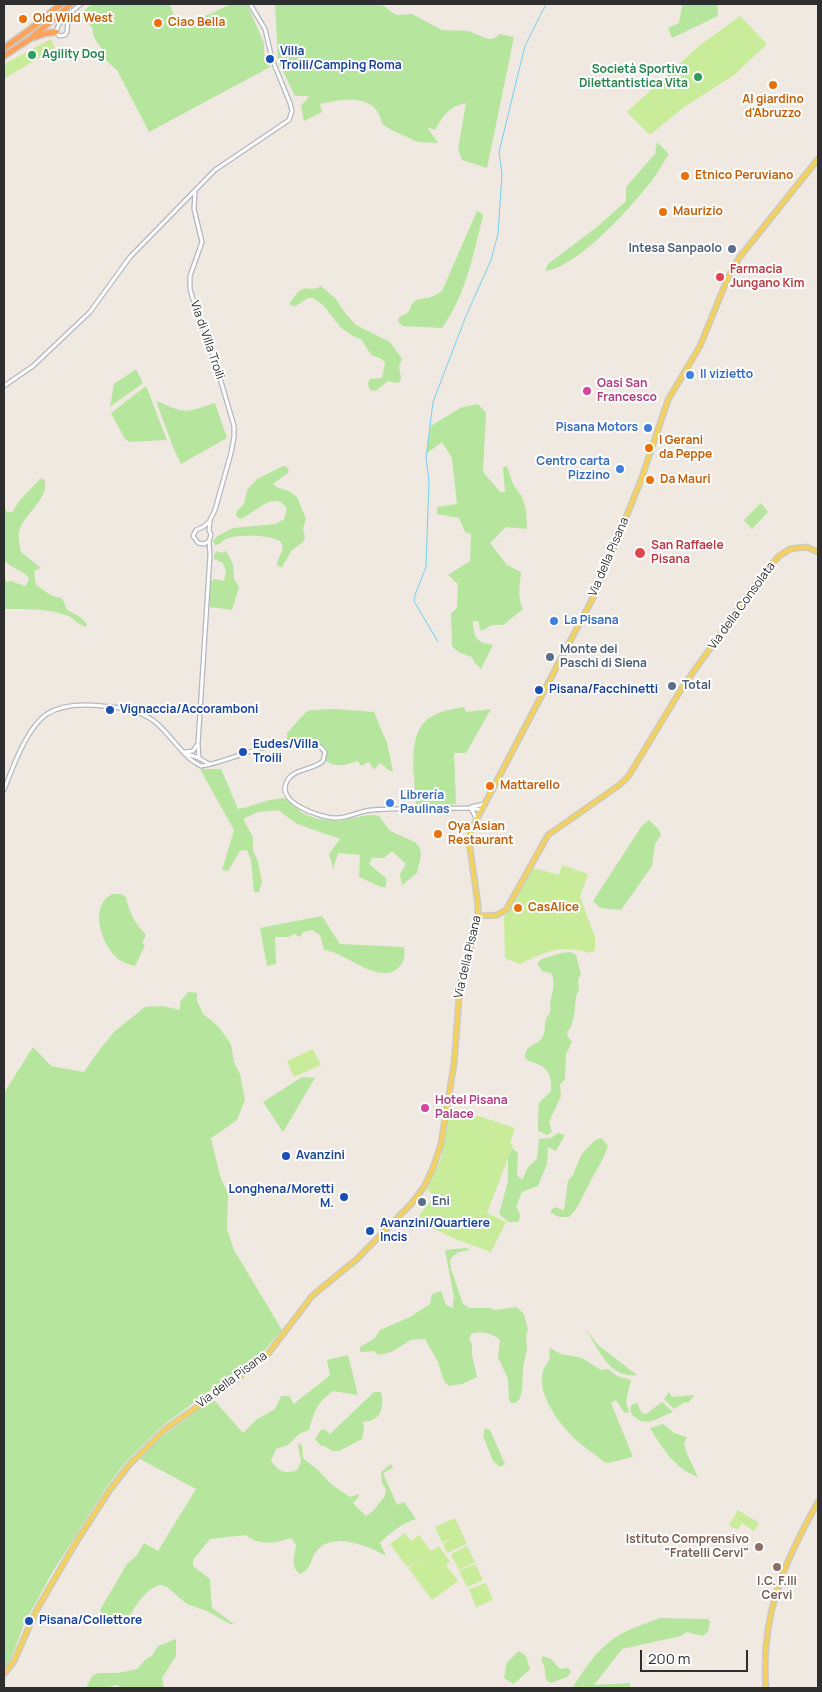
<!DOCTYPE html>
<html>
<head>
<meta charset="utf-8">
<style>
	body { margin:0 }
	#map { position:relative; width:822px; height:1692px; overflow:hidden; background:#efe9e1; font-family:Manrope,sans-serif }
	canvas { display:block }
	.frame { position:absolute; inset:0; border:5px solid #2e2e2e; pointer-events:none }
	.scale { position:absolute; left:640px; top:1650px; width:108px; height:22px; box-sizing:border-box; border:2px solid #2e2e2e; border-top:0; padding-left:6px; font-size:15px; line-height:18px; white-space:nowrap; color:#2e2e2e; -webkit-text-stroke:4px #fff; paint-order:stroke }
</style>
</head>
<body>
<div id="map">
<canvas width="822" height="1692"></canvas>
<div class="frame"></div>
<div class="scale">200 m</div>
</div>
<script>
const ctx = document.querySelector('canvas').getContext('2d');
ctx.lineJoin = 'round';
function fillPath(path, color) { ctx.fillStyle = color; ctx.fill(path, 'evenodd'); }
function trace(path, color, width, dash) { ctx.strokeStyle = color; ctx.lineWidth = width; ctx.lineCap = dash ? 'butt' : 'round'; ctx.setLineDash(dash || []); ctx.stroke(path); }
function drawText(font, color, halo, rows, align = 'center') {
  ctx.font = font + ' Manrope,sans-serif'; ctx.lineWidth = 4; ctx.setLineDash([]); ctx.textBaseline = 'middle'; ctx.strokeStyle = halo; ctx.fillStyle = color; for (const [text, x, y, turn = 0] of rows) {
    ctx.save(); ctx.translate(x, y); ctx.rotate((+turn || 0) * Math.PI / 180); ctx.textAlign = isNaN(turn) ? turn : align; if (halo) ctx.strokeText(text, 0, 0); ctx.fillText(text, 0, 0); ctx.restore();
  }
}
fillPath(new Path2D(`
	M 92,4 L 170,4 L 178,29 L 231,4 L 247,4 L 264,43 L 264,53 L 270,67 L 149,132 L 117,70 L 104,59 L 104,53 L 94,37 L 92,27 L 79,15 Z
	M 275,4 L 381,4 L 396,15 L 412,14 L 442,30 L 468,31 L 488,39 L 493,39 L 500,34 L 514,37 L 487,168 L 462,160 L 458,149 L 466,103 C 449,106 443,116 435,130 L 427,127 L 438,143 L 418,142 L 393,131 L 382,124 C 377,92 342,99 320,104 L 322,112 L 304,121 L 301,106 L 309,96 L 295,96 L 278,61 Z
	M 681,4 L 717,4 L 718,16 L 672,38 L 668,28 L 679,23 L 682,6 Z
	M 657,142 L 669,154 C 663,163 657,174 650,183 C 629,209 578,267 545,271 L 548,264 L 597,227 L 626,201 L 626,187 L 655,154 Z
	M 477,211 L 481,213 L 483,216 C 473,255 466,295 442,328 L 403,326 L 398,322 L 399,317 C 415,312 407,307 415,301 C 419,298 426,299 431,297 C 435,296 438,293 442,291 Z
	M 321,286 L 336,299 L 346,314 L 356,325 L 390,342 L 402,359 L 399,367 L 401,377 L 400,382 L 396,383 L 388,381 L 377,390 L 372,391 L 369,388 L 368,383 L 370,379 L 382,378 L 385,363 L 382,359 L 371,355 L 361,339 L 353,336 L 341,328 L 323,305 L 313,298 L 308,298 L 296,306 L 290,305 L 290,302 C 293,299 297,292 301,290 C 308,286 311,292 321,286 Z
	M 136,369 L 143,383 L 110,407 L 114,384 Z
	M 146,386 L 167,440 L 130,442 L 125,439 L 111,413 Z
	M 156,401 C 186,414 185,413 215,403 L 227,438 L 181,464 L 173,447 Z
	M 478,404 L 486,413 L 483,472 L 500,492 L 505,492 L 503,467 L 507,466 L 513,484 L 522,497 L 526,509 L 527,529 L 506,527 L 490,543 L 507,565 L 521,572 C 520,584 517,598 523,609 L 503,625 L 492,625 L 481,631 L 478,621 L 473,621 C 474,639 476,642 493,645 L 481,669 L 474,662 L 472,657 L 458,652 L 452,646 L 451,613 L 457,608 L 458,584 L 448,575 L 470,561 L 471,534 L 465,532 L 459,518 L 437,514 L 437,507 L 457,504 L 452,458 L 442,442 L 426,454 L 431,426 L 462,407 Z
	M 283,466 L 287,467 L 289,472 L 273,484 L 276,487 L 289,491 L 297,497 L 306,519 L 303,528 L 305,537 L 303,542 L 292,550 L 282,567 L 277,566 C 276,558 285,552 282,544 C 279,534 234,534 226,539 C 222,541 223,541 220,544 L 215,545 L 213,541 L 216,537 L 233,528 L 276,524 L 284,519 L 287,509 C 275,488 254,514 240,519 L 236,516 L 237,511 L 244,504 L 247,490 L 257,479 Z
	M 41,478 L 45,481 C 48,501 23,514 19,532 C 18,538 20,546 21,552 L 41,568 L 34,571 L 36,585 L 52,596 L 62,598 L 67,610 L 80,617 L 87,624 L 86,627 C 78,625 74,618 66,615 C 46,608 24,609 4,609 L 4,578 L 7,582 L 11,581 L 25,586 L 28,582 L 29,578 C 23,570 12,569 5,561 L 4,505 L 7,512 L 12,512 L 20,500 Z
	M 761,503 L 768,512 L 752,529 L 744,520 Z
	M 217,551 L 221,553 L 226,551 L 233,564 L 234,579 L 239,587 L 232,610 L 209,607 L 210,582 L 214,579 L 224,581 L 226,572 L 223,563 L 214,559 L 214,555 Z
	M 464,707 L 466,712 L 491,709 L 466,753 L 454,753 L 456,804 L 418,806 L 416,804 C 415,779 405,731 431,717 C 440,711 453,709 464,707 Z
	M 336,709 L 374,712 L 387,743 L 393,771 L 390,771 L 380,763 L 374,770 L 369,762 L 361,766 L 358,761 C 345,765 338,768 326,761 L 326,751 C 318,738 301,739 287,739 L 287,733 L 306,712 L 312,710 Z
	M 200,769 L 221,769 L 238,809 C 251,807 277,795 287,799 C 292,801 297,808 301,812 C 310,818 324,820 334,821 C 350,822 363,812 379,816 L 390,831 L 415,842 L 420,848 L 421,855 L 417,873 L 402,885 L 400,874 L 406,864 L 392,851 L 384,858 L 372,858 L 369,864 L 386,878 L 386,887 L 381,887 L 359,877 L 360,855 L 338,853 L 333,869 L 329,854 L 340,839 L 297,824 L 278,810 L 258,812 L 243,819 L 253,837 L 253,850 L 258,862 L 262,881 L 259,892 L 254,892 L 251,860 L 247,850 L 240,851 L 228,871 L 222,870 L 234,830 Z
	M 649,820 L 659,830 L 661,835 L 655,844 L 652,866 L 621,910 L 600,908 L 593,901 L 641,827 Z
	M 112,894 L 121,894 L 126,897 C 129,912 135,924 146,935 L 142,943 L 145,945 L 135,966 C 128,964 120,962 115,956 C 101,942 89,906 112,894 Z
	M 322,916 L 340,944 L 404,947 C 405,954 405,961 400,966 C 381,988 346,952 324,950 L 320,935 L 312,930 L 303,932 L 300,937 L 294,934 L 289,937 L 275,937 L 276,964 L 267,966 L 260,928 Z
	M 561,953 L 571,952 L 576,955 L 581,974 L 578,980 L 579,990 L 576,996 L 574,1017 L 570,1029 L 567,1031 L 568,1037 L 572,1042 L 566,1054 L 565,1077 L 565,1080 L 560,1084 L 561,1096 L 549,1122 L 552,1132 L 547,1135 L 538,1131 C 538,1121 538,1113 539,1103 L 551,1091 C 552,1081 550,1070 540,1065 C 535,1062 530,1063 525,1058 C 525,1043 537,1046 542,1038 C 546,1033 544,1025 546,1019 C 547,1016 550,1014 550,1012 C 551,1009 550,1006 550,1004 C 552,993 556,983 551,973 L 542,971 L 537,963 L 542,959 Z
	M 188,992 L 197,993 L 197,1001 L 203,1014 L 218,1026 L 231,1044 L 234,1062 L 240,1074 L 245,1100 L 237,1120 L 210,1139 L 209,1141 L 211,1139 L 221,1179 L 228,1193 L 227,1229 L 234,1250 L 282,1330 L 264,1351 L 161,1427 L 125,1463 L 106,1488 L 52,1573 L 25,1622 L 10,1661 L 4,1669 L 4,1093 L 33,1047 L 51,1066 L 84,1072 L 97,1053 L 115,1031 L 145,1007 L 163,1006 L 180,1010 L 180,1002 Z
	M 302,1077 L 315,1078 L 283,1132 L 263,1102 Z
	M 558,1133 L 565,1135 L 556,1151 L 548,1147 L 547,1164 L 538,1186 L 522,1192 L 516,1207 C 519,1212 522,1216 518,1222 L 509,1222 L 499,1214 L 508,1181 L 508,1158 L 512,1148 L 518,1153 L 517,1175 L 522,1180 L 528,1167 L 537,1159 L 539,1139 L 551,1138 Z
	M 602,1138 L 608,1146 C 603,1161 595,1172 588,1186 C 581,1198 579,1208 569,1217 L 559,1217 L 550,1212 L 554,1207 L 564,1210 L 568,1181 L 573,1175 L 581,1155 L 595,1140 Z
	M 466,1248 L 470,1250 L 459,1252 L 452,1257 L 450,1261 L 451,1269 L 463,1304 L 469,1308 L 490,1308 L 495,1310 L 517,1307 L 524,1314 L 528,1329 L 526,1336 L 527,1349 L 523,1368 L 522,1392 L 519,1400 L 515,1403 L 511,1403 L 509,1399 L 508,1379 L 498,1357 L 500,1340 C 492,1333 481,1330 471,1334 L 469,1339 L 472,1344 L 472,1355 L 477,1377 L 462,1384 L 449,1386 L 444,1381 L 438,1362 L 425,1339 L 411,1340 L 391,1352 L 378,1355 L 374,1351 L 360,1352 L 360,1347 L 375,1338 L 380,1330 L 410,1317 L 430,1304 L 432,1294 L 441,1291 L 446,1305 L 453,1308 L 453,1300 L 454,1297 L 445,1250 Z
	M 585,1328 L 598,1345 L 637,1375 C 609,1379 598,1348 585,1328 Z
	M 550,1348 L 561,1354 L 582,1358 L 601,1370 L 608,1369 L 617,1376 L 631,1380 C 629,1391 623,1400 629,1411 L 628,1413 L 624,1412 L 616,1400 L 611,1403 L 633,1457 L 608,1463 L 604,1462 C 595,1454 585,1448 576,1440 C 561,1426 536,1394 543,1372 C 544,1367 548,1363 550,1358 L 549,1352 Z
	M 348,1355 L 358,1395 L 333,1391 C 316,1404 315,1410 309,1430 L 299,1434 L 288,1445 L 276,1449 L 271,1461 C 279,1471 284,1475 297,1470 L 301,1461 L 298,1445 L 299,1443 L 302,1446 L 303,1458 L 319,1471 L 332,1485 L 350,1497 L 359,1494 L 359,1496 L 353,1503 L 366,1516 L 373,1511 L 385,1496 L 386,1489 L 382,1483 L 381,1472 L 391,1464 L 393,1468 L 383,1473 L 397,1505 L 404,1502 L 416,1519 C 401,1524 391,1532 380,1543 L 386,1556 C 367,1545 330,1530 315,1553 C 310,1562 311,1569 300,1574 C 289,1565 295,1557 296,1545 L 291,1538 C 277,1543 258,1546 246,1535 L 210,1539 L 193,1560 L 193,1566 L 210,1579 L 212,1608 L 234,1624 L 230,1624 L 207,1611 L 187,1604 L 167,1587 L 161,1585 C 146,1587 134,1608 127,1621 L 121,1622 L 115,1618 L 103,1616 L 100,1610 L 127,1564 L 137,1555 L 144,1543 L 158,1551 L 196,1489 L 140,1459 L 157,1440 L 213,1399 L 243,1433 L 256,1420 L 275,1409 L 281,1396 L 289,1396 L 294,1404 C 306,1393 319,1385 330,1375 L 327,1360 Z
	M 374,1392 L 381,1392 C 384,1409 382,1420 363,1422 L 364,1428 L 362,1439 L 339,1451 L 332,1451 L 325,1446 L 321,1446 L 315,1439 L 321,1430 L 324,1429 L 330,1434 Z
	M 669,1392 L 672,1397 L 694,1395 L 694,1396 L 688,1403 L 685,1402 L 674,1409 L 664,1399 Z
	M 662,1402 L 673,1412 C 657,1418 644,1430 631,1413 L 630,1407 L 633,1404 L 637,1403 L 642,1413 L 646,1414 Z
	M 663,1424 L 674,1433 L 687,1437 L 684,1443 L 687,1454 L 698,1477 C 674,1468 663,1449 650,1428 Z
	M 485,1428 L 490,1430 L 505,1464 L 500,1467 L 493,1461 L 483,1436 Z
	M 660,1618 L 708,1619 L 710,1622 L 708,1632 L 702,1636 L 687,1632 L 681,1636 L 622,1649 L 594,1685 L 630,1683 L 630,1688 L 572,1688 C 583,1672 593,1655 608,1643 C 623,1630 643,1625 660,1618 Z
	M 176,1639 L 176,1656 L 162,1678 L 164,1688 L 122,1688 L 116,1685 L 105,1688 L 86,1688 L 92,1676 L 98,1673 L 118,1673 L 137,1669 L 146,1659 L 152,1656 L 158,1646 Z
	M 519,1651 L 526,1656 L 530,1669 L 514,1684 L 504,1678 L 507,1662 Z
	M 543,1656 L 551,1659 L 560,1669 L 568,1668 L 571,1672 L 567,1677 L 551,1683 L 546,1680 L 544,1665 L 541,1660 Z`), '#b6e59e');
fillPath(new Path2D(`
	M 740,16 L 767,44 L 734,75 L 684,107 L 650,135 L 627,112 L 699,46 Z
	M 51,39 L 55,48 L 4,79 L 4,64 Z
	M 562,865 L 588,874 L 580,897 L 595,937 L 595,950 L 590,953 C 560,944 547,951 520,964 L 505,958 L 504,917 L 516,900 L 533,868 L 559,875 Z
	M 313,1049 L 321,1065 L 294,1077 L 287,1061 Z
	M 451,1107 L 515,1128 L 510,1143 L 513,1145 L 487,1213 L 506,1222 L 491,1252 L 455,1239 L 416,1220 L 434,1196 L 427,1189 L 441,1158 Z
	M 738,1510 L 759,1523 L 754,1531 L 742,1523 L 737,1530 L 729,1525 Z
	M 455,1518 L 467,1544 L 447,1553 L 443,1544 L 453,1538 L 442,1543 L 435,1527 Z
	M 405,1533 L 411,1541 L 419,1535 L 431,1551 L 439,1546 L 450,1562 L 446,1565 L 458,1581 L 432,1600 L 408,1568 L 423,1557 L 407,1567 L 390,1544 Z
	M 467,1546 L 475,1562 L 459,1570 L 451,1554 Z
	M 475,1564 L 483,1580 L 467,1587 L 459,1571 Z
	M 486,1583 L 493,1600 L 476,1607 L 469,1589 Z`), '#c9ec9a');
trace(new Path2D(`
	M 438,642 L 414,601 L 415,595 L 426,567 L 429,481 L 426,458 L 433,402 L 466,316 L 491,260 L 498,234 L 502,174 L 499,152 L 525,46 L 546,4`), '#75cff0', 1);
const minor = new Path2D(`
	M 68,16 L 67,32 L 65,35 L 59,36 L 56,32 C 58,20 72,12 81,4
	M 195,191 L 194,209 L 202,242 L 190,276 L 190,289 L 195,306 L 210,344 L 234,426 L 234,437 L 231,453 L 215,510 L 210,520 L 209,530 L 211,535 L 209,541 L 210,555 L 198,744 L 199,758
	M 4,386 L 33,366 L 90,312 L 130,257 L 215,170 L 289,120 L 292,111 L 290,103 L 272,59 L 265,29 L 250,4
	M 209,541 L 204,544 L 198,543 L 193,536 L 196,530 L 203,527 L 210,521
	M 185,752 L 193,751 L 197,745
	M 187,754 L 199,758
	M 199,758 L 209,764
	M 4,790 C 12,769 27,727 47,714 C 62,704 85,704 103,706 C 119,707 140,711 154,721 C 167,731 176,746 188,757 C 192,761 196,763 201,766 C 228,764 305,722 325,752 L 323,761 C 314,770 294,768 287,781 C 275,803 320,817 334,818 C 347,819 359,811 371,810 C 404,808 438,808 470,808 L 481,810
	M 471,807 L 484,804
	M 471,808 L 476,818`);
const major = new Path2D(`
	M 479,916 L 497,915 L 506,910 L 548,835 L 618,786 L 628,777 L 682,688 L 760,578 L 779,556 L 790,549 L 806,547 L 818,552
	M 4,1674 L 14,1661 L 36,1611 L 75,1544 L 109,1491 L 129,1465 L 164,1430 L 237,1379 L 268,1354 L 312,1296 L 357,1259 L 412,1203 L 424,1187 L 433,1168 L 441,1144 L 454,1064 L 460,985 L 478,922 L 478,905 L 469,841 L 471,830 L 595,594 L 641,480 L 668,400 L 700,346 L 727,280 L 739,258 L 818,159
	M 766,1688 C 760,1617 784,1562 818,1502`);
const highway = new Path2D(`
	M 35,37 L 47,33 L 56,32
	M 4,48 L 29,30 L 61,4
	M 4,56 L 30,39 L 71,4`);
trace(minor, '#b4b7c1', 5.5);
trace(major, '#c9c9c9', 7);
trace(highway, '#c9c9c9', 8);
trace(minor, '#fff', 3);
trace(major, '#f2d163', 4.5);
trace(highway, '#ffa35c', 5);
for (const [x, y, r, color] of [
	[23,19,5,"#e8710a"],
	[158,23,5,"#e8710a"],
	[32,55,5,"#2e9e5b"],
	[270,59,5,"#1a4fb4"],
	[698,77,5,"#2e9e5b"],
	[773,85,5,"#e8710a"],
	[685,176,5,"#e8710a"],
	[663,212,5,"#e8710a"],
	[732,249,5,"#5c6f8a"],
	[720,277,5,"#e0444e"],
	[690,375,5,"#3f7fe0"],
	[587,391,5,"#d1479c"],
	[648,428,5,"#3f7fe0"],
	[649,448,5,"#e8710a"],
	[620,469,5,"#3f7fe0"],
	[650,480,5,"#e8710a"],
	[640,553,6,"#e0444e"],
	[554,621,5,"#3f7fe0"],
	[550,657,5,"#5c6f8a"],
	[672,686,5,"#5c6f8a"],
	[539,690,5,"#1a4fb4"],
	[110,710,5,"#1a4fb4"],
	[243,752,5,"#1a4fb4"],
	[490,786,5,"#e8710a"],
	[390,803,5,"#3f7fe0"],
	[438,834,5,"#e8710a"],
	[518,908,5,"#e8710a"],
	[425,1108,5,"#d1479c"],
	[286,1156,5,"#1a4fb4"],
	[344,1197,5,"#1a4fb4"],
	[422,1202,5,"#5c6f8a"],
	[370,1231,5,"#1a4fb4"],
	[759,1547,5,"#8d6e63"],
	[777,1567,5,"#8d6e63"],
	[29,1621,5,"#1a4fb4"]
]) { const dot = new Path2D(); dot.arc(x, y, r, 0, 2 * Math.PI); ctx.fillStyle = color; ctx.fill(dot); trace(dot, '#fff', 2); }
drawText('bold 12px', '#c56008', '#fff', [
	["Old Wild West",33,19],
	["Ciao Bella",168,23],
	["Al giardino",773,100,"center"],
	["d'Abruzzo",773,114,"center"],
	["Etnico Peruviano",695,176],
	["Maurizio",673,212],
	["I Gerani",659,441],
	["da Peppe",659,455],
	["Da Mauri",660,480],
	["Mattarello",500,786],
	["Oya Asian",448,827],
	["Restaurant",448,841],
	["CasAlice",528,908]
], 'left');
drawText('bold 12px', '#164399', '#fff', [
	["Villa",280,52],
	["Troili/Camping Roma",280,66],
	["Pisana/Facchinetti",549,690],
	["Vignaccia/Accoramboni",120,710],
	["Eudes/Villa",253,745],
	["Troili",253,759],
	["Avanzini",296,1156],
	["Longhena/Moretti",334,1190,"right"],
	["M.",334,1204,"right"],
	["Avanzini/Quartiere",380,1224],
	["Incis",380,1238],
	["Pisana/Collettore",39,1621]
], 'left');
drawText('bold 12px', '#27864d', '#fff', [
	["Agility Dog",42,55],
	["Società Sportiva",688,70,"right"],
	["Dilettantistica Vita",688,84,"right"]
], 'left');
drawText('bold 12px', '#4e5e75', '#fff', [
	["Intesa Sanpaolo",722,249,"right"],
	["Monte dei",560,650],
	["Paschi di Siena",560,664],
	["Total",682,686],
	["Eni",432,1202]
], 'left');
drawText('bold 12px', '#be3a42', '#fff', [
	["Farmacia",730,270],
	["Jungano Kim",730,284],
	["San Raffaele",651,546],
	["Pisana",651,560]
], 'left');
drawText('12px', '#2e2e2e', '#fff', [
	["Via di Villa Troili",207,340,71],
	["Via della Pisana",609,557,-67],
	["Via della Consolata",742,606,-54],
	["Via della Pisana",468,957,-77],
	["Via della Pisana",232,1380,-37]
]);
drawText('bold 12px', '#366cbe', '#fff', [
	["Il vizietto",700,375],
	["Pisana Motors",638,428,"right"],
	["Centro carta",610,462,"right"],
	["Pizzino",610,476,"right"],
	["La Pisana",564,621],
	["Librería",400,796],
	["Paulinas",400,810]
], 'left');
drawText('bold 12px', '#b23c85', '#fff', [
	["Oasi San",597,384],
	["Francesco",597,398],
	["Hotel Pisana",435,1101],
	["Palace",435,1115]
], 'left');
drawText('bold 12px', '#785e54', '#fff', [
	["Istituto Comprensivo",749,1540],
	["\"Fratelli Cervi\"",749,1554],
	["I.C. F.lli",777,1582,"center"],
	["Cervi",777,1596,"center"]
], 'right');
</script>
</body>
</html>
